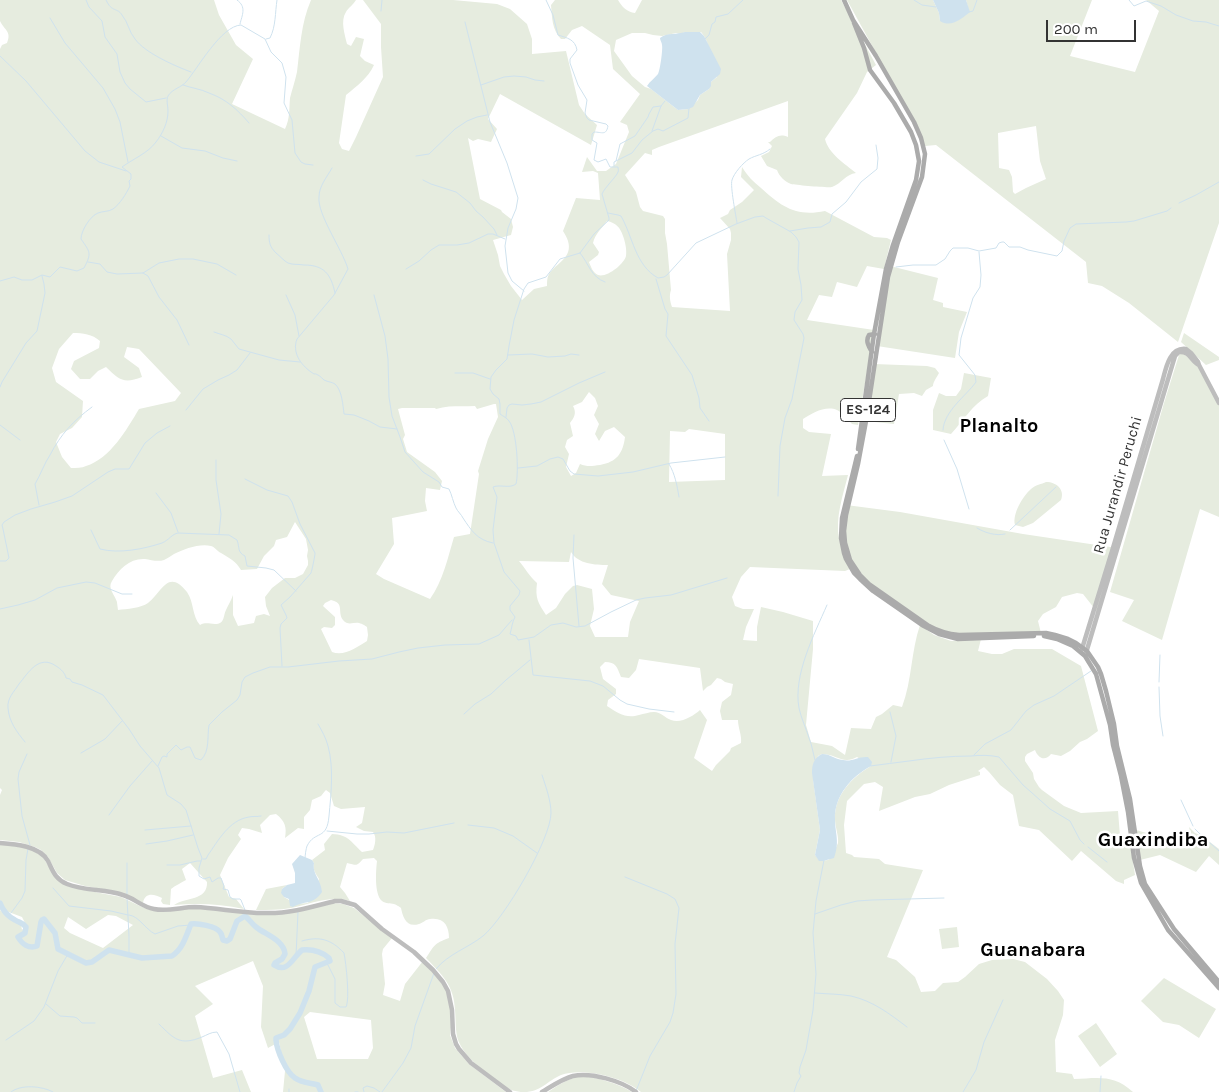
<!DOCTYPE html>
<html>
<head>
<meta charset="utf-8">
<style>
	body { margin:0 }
	#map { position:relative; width:1219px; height:1092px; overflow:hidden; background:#fff; font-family:Karla,sans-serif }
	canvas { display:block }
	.scale { position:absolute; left:1046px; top:20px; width:90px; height:22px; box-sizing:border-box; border:2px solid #333; border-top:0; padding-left:6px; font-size:15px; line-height:18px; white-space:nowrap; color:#333; -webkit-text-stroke:4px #fff; paint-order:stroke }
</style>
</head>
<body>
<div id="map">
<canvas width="1219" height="1092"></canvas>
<div class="scale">200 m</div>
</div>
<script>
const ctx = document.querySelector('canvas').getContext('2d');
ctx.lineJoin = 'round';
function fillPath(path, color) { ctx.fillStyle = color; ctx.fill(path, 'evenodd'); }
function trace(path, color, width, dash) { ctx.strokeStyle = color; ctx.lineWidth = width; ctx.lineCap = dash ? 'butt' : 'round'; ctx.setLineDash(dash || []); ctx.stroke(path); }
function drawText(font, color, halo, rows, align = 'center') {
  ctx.font = font + ' Karla,sans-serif'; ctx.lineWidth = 5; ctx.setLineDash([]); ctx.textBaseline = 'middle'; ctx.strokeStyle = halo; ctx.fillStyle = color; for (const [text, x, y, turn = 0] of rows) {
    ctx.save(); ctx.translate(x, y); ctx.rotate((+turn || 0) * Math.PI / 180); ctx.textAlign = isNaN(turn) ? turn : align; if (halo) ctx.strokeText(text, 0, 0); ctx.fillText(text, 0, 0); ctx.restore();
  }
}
fillPath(new Path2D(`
	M 0,0 L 214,0 L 219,15 L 236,45 L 253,59 L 232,104 L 285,129 C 290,118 289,110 290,98 C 292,90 295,81 297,72 C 300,48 301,23 311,0 L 356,0 C 353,5 348,8 346,12 C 340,21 345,35 347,44 L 351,46 L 356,37 L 364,39 L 360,56 L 365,61 L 374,65 C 368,78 357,86 346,95 L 339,143 L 342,149 L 349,151 L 356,137 L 383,77 L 381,47 L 381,24 L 363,0 L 453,0 L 497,4 L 510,9 L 527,24 L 532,39 L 532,54 L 566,51 L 579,105 L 585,114 L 597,125 L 591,145 L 500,94 L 488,119 L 497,129 L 491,142 L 478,139 L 473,141 L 468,138 L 480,199 L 501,210 L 502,212 L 511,219 L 513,227 L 511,235 L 493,240 L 498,255 L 500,266 L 504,274 L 511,286 L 522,300 L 534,289 L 547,286 C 547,281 547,278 549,274 C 556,263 573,258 568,241 C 567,238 565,234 563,231 L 576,198 L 600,200 L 598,173 L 593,171 L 582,172 L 587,157 L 597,171 L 606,171 L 616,164 L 629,132 L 627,125 L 620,122 L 640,94 L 613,69 L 610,45 L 582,26 L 572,30 L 565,39 L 561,39 C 552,30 552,17 551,5 L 555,0 L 618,0 C 622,7 627,12 635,13 L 642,0 L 841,0 L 876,65 L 867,72 L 857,93 L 825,139 C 828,153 845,164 856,173 C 846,174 841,184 832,187 C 828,188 796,185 791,184 C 785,182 779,176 777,170 L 767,166 L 761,156 L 769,152 L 772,146 L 768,142 L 770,142 C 776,136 780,134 788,137 L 788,101 L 659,147 L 652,150 L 652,155 L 645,153 L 625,175 L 636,192 L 640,207 L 643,211 L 663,216 L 665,219 L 665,233 L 667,244 L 671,290 C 669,296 670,301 672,307 L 730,311 L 727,254 L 731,240 L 731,233 L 730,229 L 720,218 L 728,214 L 730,210 L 742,202 L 754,190 L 741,177 L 742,167 C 749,178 752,180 761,188 C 782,207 796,217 825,211 L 874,237 L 887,238 L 891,240 L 884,269 L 867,266 L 857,287 L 837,282 L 832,297 L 819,295 L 807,320 L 874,330 L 858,425 L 852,424 C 847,419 843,413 837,410 C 826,405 812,413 803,419 L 803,428 L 809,432 L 831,434 L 822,476 L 848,475 C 843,495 835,518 839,539 C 842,549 847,559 850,569 L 845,571 L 750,567 L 741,577 L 732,597 L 735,606 L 743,609 L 754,609 L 746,627 L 743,640 L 757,641 L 757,627 L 761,607 L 783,612 L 813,621 L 813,649 L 806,725 L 811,742 L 832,746 L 845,755 L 851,728 L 871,729 L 876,717 L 882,714 L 893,705 L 902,707 C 912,681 911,651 920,625 L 934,635 L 951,641 L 981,639 L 978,651 L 992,654 L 1002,654 L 1014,649 L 1052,649 L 1081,666 L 1098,731 L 1087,739 L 1080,742 L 1070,751 L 1061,756 L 1051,754 C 1045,762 1038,758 1035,750 L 1027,754 L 1025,757 L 1025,761 L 1033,773 L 1034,779 L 1039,787 L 1042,790 L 1064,806 L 1081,813 L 1118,811 L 1120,836 L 1129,836 L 1135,875 L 1124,880 L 1124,884 L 1116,881 L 1081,851 L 1072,861 L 1039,830 L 1019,826 L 1013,795 L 1000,785 L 989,772 L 984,767 L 978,771 L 980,772 L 980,775 L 949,785 L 930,794 L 915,797 L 879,811 L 883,787 L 875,782 L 864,784 L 847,801 L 844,825 L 846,853 L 852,855 L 854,857 L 879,859 L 885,864 L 923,870 L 887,957 L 896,960 L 915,977 L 921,992 L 935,991 L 943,983 L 958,982 L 965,977 L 979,964 L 992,960 L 1013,959 L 1025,962 L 1047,979 L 1058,991 L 1064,1000 L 1063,1015 L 1055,1040 L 1056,1072 L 1072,1074 L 1074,1079 C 1098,1078 1114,1074 1133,1092 L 641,1092 C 624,1077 582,1067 561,1075 C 547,1081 541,1092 524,1092 C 515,1092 510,1090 503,1085 C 487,1075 465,1058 458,1040 C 455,1030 456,1020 455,1010 C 454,985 442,975 426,958 C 435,945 433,944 449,938 C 449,926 444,917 430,919 C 426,919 423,923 419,924 C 406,928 403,917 401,908 C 400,907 395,904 394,904 C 390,903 386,904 382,901 C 374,894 376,870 377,861 L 374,858 L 363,859 C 356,867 357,865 347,863 L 340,887 L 345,893 L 350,901 C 330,895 311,904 291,908 C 279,910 268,910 256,910 L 266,889 L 287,885 L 282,889 L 284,897 L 296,904 L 308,903 L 319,879 C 316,874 312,869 314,863 L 312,860 L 325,850 L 324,844 L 332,834 C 349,835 350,841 362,852 L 373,850 C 375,845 377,837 373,832 L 364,831 L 356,827 L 362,823 L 365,807 L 341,809 L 334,806 L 330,793 L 326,790 L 325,791 L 321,796 L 312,800 L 310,810 L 304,817 L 304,829 L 298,828 L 285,838 C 287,827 285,821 276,814 L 270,815 L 260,825 L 262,833 L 249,829 L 242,828 L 238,835 L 241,839 L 228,858 L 220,875 L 229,897 L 236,899 L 244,909 C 221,904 198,903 174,905 C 185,897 208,901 207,882 L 190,863 L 182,869 L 186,880 C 181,883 176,885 171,889 L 170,905 L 163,904 L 161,901 L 162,898 C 154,894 145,892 143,903 L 124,893 L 85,886 L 65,880 L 57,873 L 48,857 L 41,850 L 35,847 L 19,842 L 0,840 L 0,795 L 2,790 L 0,788 L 0,49 L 2,45 L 7,43 C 12,31 4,30 0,21 C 0,15 0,6 0,0 ZM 685,32 L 701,32 C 710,42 713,64 717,77 L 711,82 L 709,89 L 700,95 L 698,100 L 688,109 L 678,110 L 651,89 L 645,87 L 632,76 L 614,51 L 616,40 L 632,33 L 645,33 L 653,35 L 662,36 L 676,33 L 681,34 ZM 607,221 C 616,223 620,227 623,236 C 625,241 627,250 626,256 C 624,264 607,278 598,275 C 593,273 591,267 589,262 L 598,255 L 599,252 L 593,243 C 595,234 602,228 607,221 ZM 73,333 C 83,333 92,334 100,341 L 99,348 L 74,361 L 71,369 L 80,379 L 90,379 L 98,371 L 106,367 C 119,380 124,384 142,377 L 139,368 L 124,357 L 127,347 L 139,349 L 181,393 L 175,401 L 139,409 C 127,429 110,459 86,466 C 82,468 76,468 71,468 L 62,457 L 56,442 L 60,434 L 72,428 L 82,417 L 83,401 L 56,382 L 52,368 L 59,349 ZM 589,392 L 595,398 L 598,406 L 594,415 L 599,424 L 595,434 L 599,441 L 605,431 L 614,427 L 625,437 C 623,453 617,462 600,465 C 592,466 587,467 580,464 L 576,473 L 571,476 L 566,467 L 569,454 L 565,447 L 567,440 L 573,436 L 570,423 C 574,418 577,413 573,406 L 582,402 ZM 494,404 L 496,404 L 498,417 L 488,439 L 478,471 L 479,474 L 470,534 L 454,537 C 448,557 443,581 430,599 L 384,579 L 376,574 L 394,544 L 392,518 L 427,511 L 425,501 L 426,488 L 440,490 L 442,481 L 435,472 L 407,452 L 403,439 L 405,435 L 398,409 L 402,408 L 435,408 L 436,409 C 449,405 462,407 475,406 L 477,409 ZM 689,429 L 725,434 L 725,480 L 669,482 L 670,431 L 685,432 ZM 295,522 L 306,539 L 308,550 L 307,556 L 308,561 L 308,565 L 303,574 L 295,578 L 285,578 L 272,588 L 265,597 L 266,606 L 270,616 L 264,614 L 256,616 L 254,623 L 238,626 L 233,615 L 233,595 C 231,601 228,605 226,610 C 223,616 225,624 215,624 C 209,624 206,622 200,625 C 192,616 194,602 187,592 C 168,568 162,592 148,603 C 141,608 127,609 118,610 C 118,609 117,603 117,602 C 115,595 107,588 112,581 C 119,569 130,558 145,559 C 151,560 158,562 164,560 C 168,558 171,556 174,554 C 184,549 200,543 211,546 C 215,547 217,551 221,553 C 229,558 236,561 241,570 L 257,569 L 264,556 L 274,546 L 276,540 L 287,537 ZM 571,552 C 578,564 595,565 608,565 L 602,584 L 611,595 L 639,601 L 630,622 L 628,637 L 595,637 L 590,626 L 594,609 L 592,589 L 577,585 L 573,586 L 565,594 L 556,608 L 546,615 C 538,603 535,598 537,583 C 530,577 525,568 519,561 L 569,562 ZM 331,600 C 345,603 337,612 343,620 C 348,626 353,622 359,623 C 363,624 364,625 367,627 L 368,635 L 367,641 C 357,647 344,657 332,652 L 321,629 L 324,627 L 332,628 L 335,625 L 335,617 L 323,606 L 325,603 ZM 639,659 L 700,668 L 703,691 L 707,687 L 711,685 L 717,678 L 721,679 L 725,682 L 733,684 L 731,695 L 722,702 L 720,711 L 722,720 L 738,720 C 738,728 742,735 741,743 L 731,748 L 730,751 L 716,765 L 712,771 L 694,758 L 707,720 L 700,710 C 693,716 681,724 671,720 C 665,718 661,712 654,712 C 649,712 644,714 639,715 C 626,719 618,713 607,706 L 608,700 L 616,694 L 616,689 L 603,679 L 600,667 L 605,662 C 616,662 617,667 621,677 L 629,678 L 636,670 ZM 822,754 C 836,754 843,765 857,757 L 871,766 C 852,777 834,796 835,819 C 835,827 839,836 838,843 C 836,848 833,853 831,858 L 828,860 L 820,861 L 815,855 L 820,830 L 813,779 L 818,756 Z
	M 847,0 L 933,0 L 939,13 L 940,21 L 969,12 L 966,0 L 1092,0 L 1070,56 L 1135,72 L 1159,11 L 1146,0 L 1219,0 L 1219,223 L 1178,342 L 1129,303 L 1102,286 L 1088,283 L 1086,262 L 936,145 L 925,146 L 920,133 ZM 1036,126 L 1040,161 L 1046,179 L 1026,188 L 1015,194 L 1013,192 L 1012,177 L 1009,170 L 999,168 L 998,133 Z
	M 890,266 L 938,278 L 933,300 L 943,303 L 943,307 L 967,312 L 959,332 L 955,358 L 877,346 Z
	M 1184,333 L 1219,357 L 1219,360 L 1206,365 L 1181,342 Z
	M 1182,352 L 1200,368 L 1219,404 L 1219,517 L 1200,509 L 1162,640 L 1122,621 L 1134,600 L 1110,592 L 1164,403 L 1179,355 Z
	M 874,364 L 927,366 L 935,368 L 939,373 C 937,377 933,382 933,386 L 926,390 L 922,396 L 914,393 L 899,394 L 894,424 L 865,421 Z
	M 964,373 L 991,378 L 988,396 C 973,404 963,421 951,434 L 933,430 L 933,410 L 939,393 L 946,396 L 956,396 L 961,389 Z
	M 1046,482 C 1057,482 1065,490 1061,500 L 1033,523 L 1023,527 L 1015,525 C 1012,514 1023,496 1031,489 C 1035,485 1042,484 1046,482 Z
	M 846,505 L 900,512 L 1023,534 L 1117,548 L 1098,613 L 1083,594 L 1077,593 L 1062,597 L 1056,607 L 1043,614 L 1038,621 L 1041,633 L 953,634 L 935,628 L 869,582 L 854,566 L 846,543 Z
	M 1189,827 L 1195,833 L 1202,836 L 1219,849 L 1219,865 L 1209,856 L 1196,872 L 1160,855 L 1140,860 L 1136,830 L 1193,846 Z
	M 0,844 L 18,846 L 34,851 L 43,857 L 54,876 L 84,890 L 121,897 L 142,907 L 151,910 L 193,908 L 260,915 L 333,903 L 343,904 L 354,908 L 392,938 L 383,949 L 382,954 L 385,984 L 383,995 L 400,1001 L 405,984 L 423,961 L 445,987 L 450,1004 L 451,1027 L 450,1035 L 455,1048 L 469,1064 L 506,1092 L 283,1092 L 285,1071 L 279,1042 L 268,1048 L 261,1027 L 263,986 L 253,961 L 195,986 L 213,1004 L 195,1016 L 213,1078 L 242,1070 L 251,1092 L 0,1092 L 0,910 L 8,917 L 19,920 L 21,924 L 22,930 L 26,925 L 22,917 L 6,911 L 0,900 ZM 108,915 L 116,916 L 133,925 L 103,948 L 70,933 L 64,928 L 68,917 L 86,929 ZM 310,1012 L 371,1020 L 373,1048 L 368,1059 L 317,1059 L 304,1017 Z
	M 957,927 L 959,947 L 942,949 L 939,929 Z
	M 1164,978 L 1216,1009 L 1199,1038 L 1179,1025 L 1163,1022 L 1141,1001 Z
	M 1096,1023 L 1117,1054 L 1100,1067 L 1078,1036 Z
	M 581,1076 C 599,1078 617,1083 632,1092 L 548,1092 C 560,1084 567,1079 581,1076 Z`), '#e6ecdf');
fillPath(new Path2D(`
	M 933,0 L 966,0 L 970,12 C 961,19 951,28 940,21 L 939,13 Z
	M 685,32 L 700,32 L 704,36 L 721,69 L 720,74 L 711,82 L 711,86 L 709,89 L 700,95 L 693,107 L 688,109 L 678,110 L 647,86 C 650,81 655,78 658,74 C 660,71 663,49 662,45 C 662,43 660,40 660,38 C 667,32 677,35 685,32 Z
	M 822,754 C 831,754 834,759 843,760 C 852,762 859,756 868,757 L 872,762 L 871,766 C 852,776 834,796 835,819 C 835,834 840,841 834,858 L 823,861 L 819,861 L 815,855 L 820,830 L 812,773 C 812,764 814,758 822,754 Z
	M 300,855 L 312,860 L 314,863 C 312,874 321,879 322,892 C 312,906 305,900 293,907 L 290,906 L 289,899 L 284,897 L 281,893 L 282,889 L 287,885 L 295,883 L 295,873 L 292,864 Z`), '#cfe2ee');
trace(new Path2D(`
	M 86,0 L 89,7 L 102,21 L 105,37 L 117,54 L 120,72 L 125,83 L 130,89 L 146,102 L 166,98
	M 106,0 C 112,13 117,7 122,15 C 128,22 129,32 135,39 C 145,53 175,66 191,72
	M 237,0 C 247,7 242,15 240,24
	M 546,0 L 553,15 L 558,35 C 567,38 575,39 577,50 L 570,59 L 570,63 L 578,85 L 587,100 L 585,113 L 587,118 L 589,120 L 606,124 L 608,126 C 606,136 602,132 594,132 L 592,134 L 592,140 L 597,143 L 594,160 L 598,162 L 606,159 L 610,167 L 618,167 C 618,169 619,170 618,172 C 617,176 605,187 602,194 L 609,218 L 609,220 L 594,234 L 580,253 L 560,259 L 546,277 L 528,283 L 524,289 L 514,320 L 509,346 L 507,359 L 496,370 L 491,377 L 490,389 L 493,394 L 499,399 L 500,404 L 500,414 C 503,416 507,418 509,421 C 517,431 519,472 516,484 C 509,489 501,484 493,487 L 497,497 L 493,530 L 494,543 L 504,572 L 520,591 L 519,595 L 510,606 L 510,610 L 515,617 C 512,622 512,628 510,634 L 516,636 L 518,640 L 534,637 L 551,625 L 563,623 L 576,627 L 585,626 L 611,612 L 636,600 L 645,598 L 671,595 L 727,578
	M 914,0 L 922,5 L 936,7
	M 1129,0 L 1134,6 L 1146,1 L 1161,6 L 1176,15 L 1193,21 L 1206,22 L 1219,26
	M 381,11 L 382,0
	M 969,12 L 973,11 L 977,0
	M 50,18 L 65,43 L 103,88 L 115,109 L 120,122 L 128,162
	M 465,22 L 490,122 L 507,163 L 518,198 L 516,209 L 508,228 L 505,246 L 508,273 L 512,281 L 524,291
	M 266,39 L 270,38 C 276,26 275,13 277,0
	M 705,39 L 709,35 L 712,24 L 715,22 L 716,17 L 728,14 L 743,0
	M 0,56 L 26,81 L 85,151 L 99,162 L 126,171
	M 183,85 C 191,88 201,89 209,93 C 226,99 238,110 249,123
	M 481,85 L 504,77 L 514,76 L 526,77 L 535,80 L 544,81
	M 652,131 L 661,106 L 665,101
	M 161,136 L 182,148 L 205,151 L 223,158 L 237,161
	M 416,156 L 429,154 L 455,129 L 467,121 L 477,117 L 487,115
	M 616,161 L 632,153 L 642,140 L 653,131 L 658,129 L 663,131 L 688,118 L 689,108
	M 614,166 L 614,162 L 616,161 L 620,144 L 635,136 L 648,117 L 649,114 L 653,107 L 661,106
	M 332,168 C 327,177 319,186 319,197 C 317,214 342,249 348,269 L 334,295 L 297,339 C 292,352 300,364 311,372 C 317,376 312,372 318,375 C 320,376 323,379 324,380 C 328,382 332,382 335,384 C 342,390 343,406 344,414 L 354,415 L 369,421 L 380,427 L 397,429
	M 423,180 L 431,184 L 456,192 L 470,203 L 476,211 L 483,217 L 494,229 L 497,235
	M 1179,203 L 1196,195 L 1219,182
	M 608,213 L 618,215 L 621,216 C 633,237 635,265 658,278 L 664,277 L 667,275 L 696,243 L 736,224 L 755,217 L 763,216 L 766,218 L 791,232 L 796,237 L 799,242 L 798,269 L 801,285 L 802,300 L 795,312 L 794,320 L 803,334 L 804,338 L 792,399 L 785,418 L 780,446 L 778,496
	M 737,223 C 736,216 730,186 732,180 C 734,173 743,163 749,159 C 756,155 763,155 770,149
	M 790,231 L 808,228 L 821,227 L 830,222 L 832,214 L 846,202 L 861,182 L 877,169 L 878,158 L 876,145
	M 269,235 C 269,243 270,247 276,253 C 280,256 284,261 288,263 C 293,265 299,264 304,265 C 324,265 331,274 335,293
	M 580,253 C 589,264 591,277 605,282
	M 88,262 L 100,264 L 107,272 L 117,274 L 143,273 L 159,263 L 179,259 L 193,259 L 217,264 L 236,275
	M 896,267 L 913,265 L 936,265 L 945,259 L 950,251 L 953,248 L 968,248 L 979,251 L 996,248 L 999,243 L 1002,242 L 1004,242 L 1009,247 L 1020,247 L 1028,250 L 1057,256 L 1062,251 L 1064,241 L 1070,228 L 1076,224 L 1126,222 L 1134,221 L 1167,211 L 1171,208
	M 406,269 L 419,261 L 431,250 L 439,245 L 457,245 L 469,243 L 488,234 L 493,234 L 505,239
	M 143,273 L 148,276 L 159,297 L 177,320 L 189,345
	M 656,279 L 665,309 L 668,314 L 666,336 L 692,375 L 699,398 L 700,408 L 709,421
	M 0,281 L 14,277 L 22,280 L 32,280 L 42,275 L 50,277 L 60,267 L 77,271 L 84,268 C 92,253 90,252 81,239 C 81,231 90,216 98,213 C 103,211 108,212 113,209 C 120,204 126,194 130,186 L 129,181 L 131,179 L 131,174 L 122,167 C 133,159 148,153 156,142 C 163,133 168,122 168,111 C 168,106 166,100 168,96 C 172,89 182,87 186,82 C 198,68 221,26 241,25 L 265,39 L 271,52 L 282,63 L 286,77 L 284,103 L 292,120 L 295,153 L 301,162 L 305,164 L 313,165
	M 286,295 L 295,315 L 299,336
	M 374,295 L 385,336 L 388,359 L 389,397 L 392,416 L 400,437 L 405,452 L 423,472 L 439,482 L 442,487 L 449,489 C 452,495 453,502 456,508 C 458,512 461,514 463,518 C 471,530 477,540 493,543
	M 214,332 C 219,334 226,335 231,339 C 234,342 236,346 239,349 L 279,360 L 300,362
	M 508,355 L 532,354 L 548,357 L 565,356 L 571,354 L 579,355
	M 455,373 L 473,373 L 490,379
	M 0,387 L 2,382 L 26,343 L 37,331 L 45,293 L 44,284 L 42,276
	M 186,410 L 203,389 L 218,380 L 229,375 L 237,370 L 250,353
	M 506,417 L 507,408 L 509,405 L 512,404 L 522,405 L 531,404 L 541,402 L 579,383 L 605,372
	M 0,425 L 20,440
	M 943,430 C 944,411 966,396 976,382 L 975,375 L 959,355 L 961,338 L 973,298 L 980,287 L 981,275 L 979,252
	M 944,440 L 957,469 L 969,509
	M 216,460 L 216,480 L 221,514 L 219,534
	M 669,464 C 675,474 677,485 679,497
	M 518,468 L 537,466 L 550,459 L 558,457 L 563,459 L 570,471 L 574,474 L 598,476 L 633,472 L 671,463 L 725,457
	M 245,479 L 267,490 L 288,496 L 292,502 L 300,524 L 315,553 C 315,556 312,570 311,573 L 290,597 L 281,605 L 286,615 L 287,618 L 281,624 L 280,628 L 282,666
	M 156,493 L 171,513 L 178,532
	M 39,505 L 35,484 C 41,474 44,464 50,455 C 61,434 73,421 92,407
	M 977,528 C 985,533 996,536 1005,534
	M 91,530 L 100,549 C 119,554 144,549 162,543 C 169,540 172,534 178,533 L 229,535 L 237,540 C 240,548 237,552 245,556 L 247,566 L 266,568 L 274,570 L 296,591
	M 1010,530 L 1056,487
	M 574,535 L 573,558 L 579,626
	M 0,561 L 6,561 L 9,558 L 3,529 L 2,525 L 4,522 L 15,515 L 31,509 L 55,502 L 72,496 L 108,472 L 115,469 L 129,469 L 145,443 L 157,433 L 170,426
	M 0,609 L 18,605 L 35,600 L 57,588 L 86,582 L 95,583 L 122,594 L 132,594
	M 529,640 L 533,675 L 590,681 L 603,686 L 620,700 L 627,704 L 649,709 L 674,712
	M 1159,682 L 1160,655
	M 1159,687 L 1160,716 L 1163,736
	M 890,712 L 896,736 L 891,762
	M 464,714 L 475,704 L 491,694 L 506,680 L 530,660
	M 25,742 C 17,732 9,722 8,708 C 7,698 14,692 19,684 C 28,673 39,654 56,666 C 61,669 65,673 66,678 L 70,679 L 72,682 L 82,685 L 103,695 L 129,729 L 140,746 L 159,768 L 167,795 L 181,804 L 186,810 L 198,848 L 202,858 L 199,868 L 199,876 L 204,879 L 210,877 L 212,882 L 218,878 L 221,878 L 224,886 L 223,889 L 228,890 L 230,897 L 233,899 L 240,899 L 241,900 L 245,910 L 245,917
	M 81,753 L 105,739 L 122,721
	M 27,754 L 19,772 L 18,779 L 22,816 L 30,845
	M 974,755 L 985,744 L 1011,730 L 1026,711 L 1034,705 L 1054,696 L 1091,671
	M 815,760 C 813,753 812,745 809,738 C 806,728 801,718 799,708 C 793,675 814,635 827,605
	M 158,766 L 162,757 L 164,756 L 167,757 L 167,754 L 176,745 L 181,750 L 187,747 L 190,747 L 195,758 L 201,760 C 210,751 207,737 209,725 L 222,712 L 237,700 L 240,695 L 242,682 L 245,677 L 253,673 L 270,667 L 288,667 L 339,661 L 372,659 L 399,652 L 418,648 L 445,645 L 479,644 L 499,635 L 505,628 L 512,620
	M 870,766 C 883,764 896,763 909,761 C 930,758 950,756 971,756 C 980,755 990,755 999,757 L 1023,785 L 1031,792 L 1050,809 L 1070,821 L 1080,840 L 1084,844
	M 1181,800 L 1193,826
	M 109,815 L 130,786 L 152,761
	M 468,825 L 494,828 L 513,836 L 537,853
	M 1195,829 L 1199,833 L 1219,851
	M 145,830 L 191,826
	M 327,831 L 357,834 L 369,834 L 387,832 L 404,833 L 454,823
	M 146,844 L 167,841 L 193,835
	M 1088,847 L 1107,862
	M 203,859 L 206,859 L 208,855 C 218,841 229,820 249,817 C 253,816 257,817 261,816
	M 305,859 C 305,855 306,849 307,846 C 315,830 327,841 329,816 C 331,794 334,768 328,746 C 326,738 322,731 318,724
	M 167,865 L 180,865 L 197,861 L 201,861
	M 625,877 L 667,894 L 675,899 L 679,908 L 675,944 L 676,994 L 673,1013 L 670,1022 L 650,1056 L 636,1091
	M 53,888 L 69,906 L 111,911 L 128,915
	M 127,894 L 127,863
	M 127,898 L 129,936 L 129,955
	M 11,913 L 22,898 L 25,891 L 26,860 L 28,849
	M 815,914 L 841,905 L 857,901 L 872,900 L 944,898
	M 129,915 C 139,916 145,929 155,934 L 178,926 L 191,925
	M 302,941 C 319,936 331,939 344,953 C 346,963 350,999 346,1007 L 340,1007 L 335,1003 L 335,979 L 328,965 L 325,963
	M 296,956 L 298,912
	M 436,969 C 448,954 468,948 483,936 C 504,919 551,839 551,813 C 551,801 546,787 542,775
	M 815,993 C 827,994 840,994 851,996 C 873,1001 890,1014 907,1027
	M 46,1004 L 60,1016 L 74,1017 L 77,1018 L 82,1023 L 95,1023
	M 159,1024 C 174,1039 180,1046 202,1037 C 207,1035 211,1032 217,1032 L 229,1054 L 240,1092
	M 6,1040 L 34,1021 L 44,1007 L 58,971 L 68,954
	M 11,1092 C 21,1084 42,1086 53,1092
	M 289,1092 L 289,1089
	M 355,1092 L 358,1092
	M 364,1092 L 363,1088 L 367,1086 L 374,1088 L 380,1092
	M 382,1092 L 403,1063 L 411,1048 L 415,1026 L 434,973
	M 794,1092 L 797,1083 L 801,1076 L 799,1073 L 800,1067 L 806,1050 L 813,1010 L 816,974 L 813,933 L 816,901 L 824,860
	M 963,1092 L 976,1070 L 984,1042 L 1003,1000
	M 1100,1092 L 1101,1076`), '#cfe2ee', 1);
trace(new Path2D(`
	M 0,903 C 3,911 7,916 15,920 C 20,923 22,922 26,927 L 25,933 L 18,937 C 22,944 29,949 37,946 L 41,922 L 42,920 L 44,919 L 55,933 L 58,949 L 86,963 L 92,962 L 109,950 L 142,958 L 172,956 C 183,949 186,936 191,924 C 197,923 216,926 220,932 C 222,934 222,937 223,940 L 227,941 L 230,939 L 237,921 L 245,916 C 249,919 252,924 256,927 C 266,935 284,940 285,954 L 282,959 L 275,963 L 274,965 C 288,974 293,957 302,950 C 312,949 322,952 329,958 L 330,961 L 315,967 L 309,991 L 300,1013 L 290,1029 L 284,1035 L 276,1038 L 276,1040 C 277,1051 286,1072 295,1078 C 302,1083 311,1083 318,1085 L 321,1092`), '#cfe2ee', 5.5);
trace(new Path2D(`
	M 1081,652 L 1113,548 L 1163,379 C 1166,367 1170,347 1186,349 L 1191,353 L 1198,362 L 1199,365 L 1219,403
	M 1086,653 L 1175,356 L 1179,352 C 1190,351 1191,361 1199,365
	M 0,843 C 15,844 40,846 48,861 C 53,871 55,879 67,884 C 84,891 105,889 123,895 C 134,898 142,907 154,909 C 167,912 182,907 195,907 C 218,908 241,913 264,913 C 288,914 312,907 335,901 L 341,901 L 355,905 L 382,929 L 414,952 L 433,970 L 443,982 L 448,991 L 452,1010 L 453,1034 L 456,1044 L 459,1049 L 471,1063 L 510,1092
	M 542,1092 C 552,1086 562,1079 573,1076 C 591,1072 622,1081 636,1092`), '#bdbdbd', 4.5);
trace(new Path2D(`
	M 844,0 L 853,20 L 876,56 L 914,122 L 921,138 L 925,154 L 922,177 L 898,242 L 888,277 L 866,421 L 858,464 L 846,515 L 844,531 L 845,543 L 850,560 L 860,575 L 869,584 L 929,626 C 938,631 948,634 959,635 L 1046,633 L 1055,635 L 1068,639 L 1076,643 L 1087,651 L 1098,667 L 1101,674 L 1106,691 L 1114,724 L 1117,746 L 1130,799 L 1140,866 L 1145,884 L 1174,929 L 1219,982
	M 854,23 L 864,48 L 870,70 L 894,103 L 911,132 L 916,145 L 919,161 L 916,180 L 893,245 L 886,269 L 874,334 L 858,449
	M 872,352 C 869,347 865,341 869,335 L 875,334
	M 857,456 L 842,518 L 841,538 L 844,553 L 846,559 L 854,573 L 860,579 L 873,591 L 922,625 L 939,634 L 958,639 L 1034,636
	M 1044,636 L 1057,639 L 1073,646 L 1085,656 L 1096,674 L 1110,725 L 1113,745 L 1121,776 L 1128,812 L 1134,858 L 1141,883 L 1168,930 L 1219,988`), '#ababab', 4.5);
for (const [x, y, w] of [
	[868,410,55]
]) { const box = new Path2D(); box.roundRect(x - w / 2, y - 11.5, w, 23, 4); ctx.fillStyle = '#fff'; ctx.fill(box); trace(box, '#333', 1); }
drawText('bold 14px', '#333', null, [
	["ES-124",868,410]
]);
drawText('15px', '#333', '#fff', [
	["Rua Jurandir Peruchi",1118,485,-74]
]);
drawText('bold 20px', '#000', '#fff', [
	["Planalto",999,426],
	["Guaxindiba",1153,840],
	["Guanabara",1033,950]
]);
</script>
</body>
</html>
